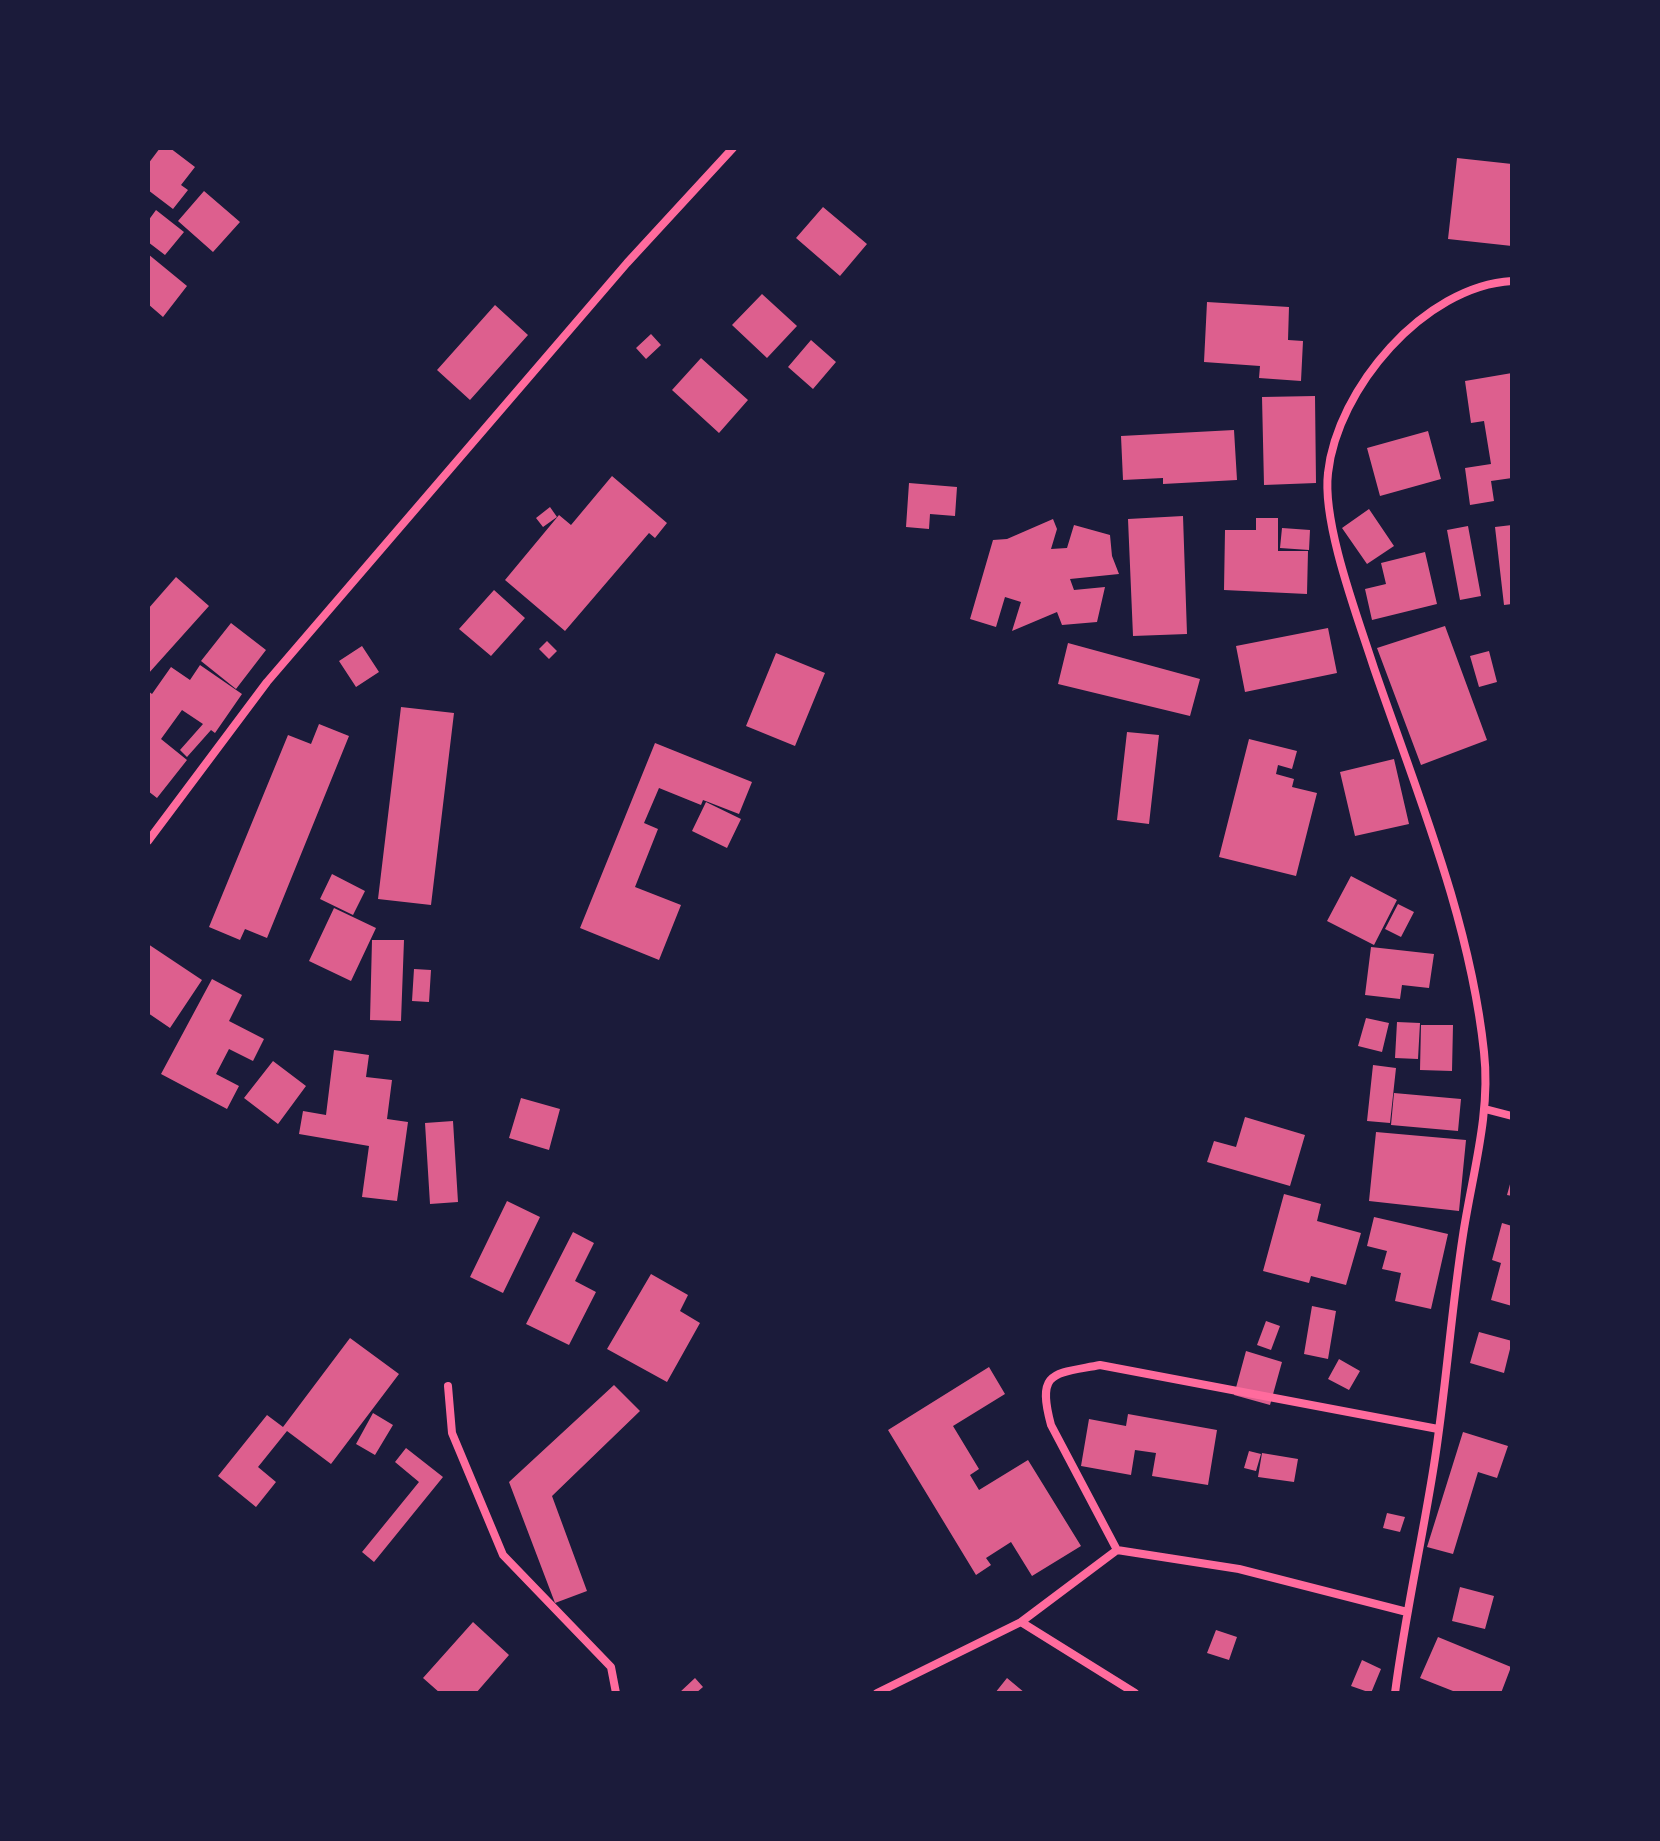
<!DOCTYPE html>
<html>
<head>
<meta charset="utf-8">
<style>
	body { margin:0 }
	#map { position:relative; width:1660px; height:1841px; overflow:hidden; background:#1b1b3a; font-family:"Fira Sans Condensed",sans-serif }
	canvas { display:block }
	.frame { position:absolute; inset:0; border:150px solid #1b1b3a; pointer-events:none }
</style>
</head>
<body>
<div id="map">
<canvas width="1660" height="1841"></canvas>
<div class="frame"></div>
</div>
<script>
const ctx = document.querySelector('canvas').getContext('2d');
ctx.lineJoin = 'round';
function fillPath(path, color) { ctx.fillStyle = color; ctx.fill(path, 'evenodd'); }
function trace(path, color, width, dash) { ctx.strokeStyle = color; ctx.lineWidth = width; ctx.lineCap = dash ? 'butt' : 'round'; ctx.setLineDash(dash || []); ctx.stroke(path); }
fillPath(new Path2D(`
	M 160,148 L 170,148 L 195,167 L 181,185 L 188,190 L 173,209 L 148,190 L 148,164 Z
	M 1457,158 L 1512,164 L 1512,246 L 1448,239 Z
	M 204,191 L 240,222 L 213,252 L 178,221 Z
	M 823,207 L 867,244 L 840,276 L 796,238 Z
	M 156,210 L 184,232 L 165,255 L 148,242 L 148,221 Z
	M 148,254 L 187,286 L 163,317 L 148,304 Z
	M 762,294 L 797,326 L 767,358 L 732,325 Z
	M 1207,302 L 1289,307 L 1288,340 L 1303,341 L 1301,381 L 1259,378 L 1260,366 L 1204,362 Z
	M 495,305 L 528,335 L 470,400 L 437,370 Z
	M 651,334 L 661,345 L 646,359 L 636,348 Z
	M 811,340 L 836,362 L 813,389 L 788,367 Z
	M 701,358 L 748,400 L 719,433 L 672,390 Z
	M 1512,373 L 1512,478 L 1491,481 L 1494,501 L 1470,505 L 1465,468 L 1491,464 L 1484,421 L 1471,423 L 1465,381 Z
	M 1315,396 L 1316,483 L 1264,485 L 1262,397 Z
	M 1234,430 L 1237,480 L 1163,484 L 1163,478 L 1123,480 L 1121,436 Z
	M 1428,431 L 1441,479 L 1380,496 L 1367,448 Z
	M 612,476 L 667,523 L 655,538 L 649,533 L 565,631 L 505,580 L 559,515 L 571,525 Z
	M 909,483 L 957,487 L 955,516 L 930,514 L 929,529 L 906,527 Z
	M 550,507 L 557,517 L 543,527 L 536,518 Z
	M 1369,509 L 1394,546 L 1367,564 L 1342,528 Z
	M 1183,516 L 1187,634 L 1133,636 L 1128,519 Z
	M 1256,518 L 1278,518 L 1278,551 L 1308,551 L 1307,594 L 1224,590 L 1225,530 L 1256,530 Z
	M 1053,519 L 1057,529 L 1051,549 L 1067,548 L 1074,525 L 1110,535 L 1112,556 L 1119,574 L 1070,579 L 1074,590 L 1105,587 L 1097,622 L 1062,625 L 1057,612 L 1012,631 L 1021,602 L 1005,597 L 996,627 L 970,619 L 993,540 L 1007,539 Z
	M 1512,525 L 1512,604 L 1504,605 L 1495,527 Z
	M 1468,526 L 1481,596 L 1460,600 L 1447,530 Z
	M 1282,528 L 1310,530 L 1309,550 L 1280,548 Z
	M 1425,552 L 1437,604 L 1372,620 L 1365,589 L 1386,584 L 1381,563 Z
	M 176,577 L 209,606 L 148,674 L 148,609 Z
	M 494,590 L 525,618 L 491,656 L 459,629 Z
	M 231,623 L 266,650 L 236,689 L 201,661 Z
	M 1445,626 L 1487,740 L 1421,765 L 1377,648 Z
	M 1328,628 L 1337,673 L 1245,692 L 1236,646 Z
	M 547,641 L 557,651 L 549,659 L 539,649 Z
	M 1068,643 L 1200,679 L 1190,716 L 1058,684 Z
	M 362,646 L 379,672 L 356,687 L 339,661 Z
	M 1489,651 L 1497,682 L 1479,687 L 1470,656 Z
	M 776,653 L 825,673 L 795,746 L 746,726 Z
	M 200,665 L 242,694 L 215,733 L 211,730 L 187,757 L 180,750 L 203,724 L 182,710 L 161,739 L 187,760 L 157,798 L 148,791 L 148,691 L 152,694 L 171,667 L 190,680 Z
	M 401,707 L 454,713 L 431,905 L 378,899 Z
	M 319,724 L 349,736 L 267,938 L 245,929 L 240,940 L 209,927 L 288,735 L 311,744 Z
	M 1127,732 L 1159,735 L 1149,824 L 1117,820 Z
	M 1249,739 L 1297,751 L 1292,769 L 1278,765 L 1276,774 L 1294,779 L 1292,787 L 1317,793 L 1296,876 L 1219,857 Z
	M 655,743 L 752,782 L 739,814 L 703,800 L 701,805 L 659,788 L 644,823 L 658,829 L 635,887 L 681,905 L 659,960 L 580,928 Z
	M 1394,759 L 1409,824 L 1355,836 L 1340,772 Z
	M 706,802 L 741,819 L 727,848 L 692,831 Z
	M 332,874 L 365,891 L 353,915 L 320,899 Z
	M 1351,876 L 1397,900 L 1374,945 L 1327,921 Z
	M 1398,904 L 1414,912 L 1401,937 L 1385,929 Z
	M 334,908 L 376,928 L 351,981 L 309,961 Z
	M 372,940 L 404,940 L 401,1021 L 370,1020 Z
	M 148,944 L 202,980 L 170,1028 L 148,1013 Z
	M 1371,947 L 1434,954 L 1429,988 L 1402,985 L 1400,999 L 1365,995 Z
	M 414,969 L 431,970 L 429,1002 L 412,1001 Z
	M 212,979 L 242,995 L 229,1021 L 264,1039 L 253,1061 L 229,1049 L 216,1074 L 239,1086 L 227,1109 L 161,1074 Z
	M 1366,1018 L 1389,1023 L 1382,1052 L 1358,1046 Z
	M 1397,1022 L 1420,1023 L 1418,1059 L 1395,1058 Z
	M 1421,1025 L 1453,1025 L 1452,1071 L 1420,1070 Z
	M 334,1050 L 369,1055 L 366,1077 L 392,1080 L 387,1119 L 408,1122 L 397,1201 L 362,1197 L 369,1146 L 299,1134 L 303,1111 L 326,1115 Z
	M 273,1061 L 306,1086 L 278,1124 L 244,1098 Z
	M 1373,1065 L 1396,1068 L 1390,1123 L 1367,1121 Z
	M 1394,1093 L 1461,1099 L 1458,1131 L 1391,1125 Z
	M 521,1098 L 560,1109 L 549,1150 L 509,1138 Z
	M 1245,1117 L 1305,1135 L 1290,1186 L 1207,1162 L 1214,1141 L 1236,1147 Z
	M 453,1121 L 458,1202 L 430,1204 L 425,1123 Z
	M 1376,1132 L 1466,1140 L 1459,1211 L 1369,1201 Z
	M 1512,1177 L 1512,1196 L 1507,1195 Z
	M 1284,1194 L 1321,1204 L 1317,1221 L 1361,1233 L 1346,1285 L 1311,1276 L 1309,1283 L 1263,1271 Z
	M 507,1201 L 540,1217 L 503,1293 L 470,1277 Z
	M 1374,1217 L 1448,1234 L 1431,1309 L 1395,1301 L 1401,1273 L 1382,1269 L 1387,1251 L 1367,1246 Z
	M 1502,1223 L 1512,1226 L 1512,1306 L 1491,1300 L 1501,1263 L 1492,1260 Z
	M 573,1232 L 594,1243 L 575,1281 L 596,1292 L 569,1345 L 526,1324 Z
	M 651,1274 L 688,1295 L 680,1311 L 700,1323 L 667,1382 L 607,1349 Z
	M 1312,1306 L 1336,1311 L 1328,1359 L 1304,1354 Z
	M 1266,1321 L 1280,1326 L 1271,1350 L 1257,1345 Z
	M 1479,1332 L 1512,1341 L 1504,1373 L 1470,1363 Z
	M 350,1338 L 399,1374 L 331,1464 L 287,1431 L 258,1467 L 276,1482 L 256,1507 L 218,1476 L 267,1415 L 283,1427 Z
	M 1246,1351 L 1282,1362 L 1270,1405 L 1234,1395 Z
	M 1339,1359 L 1360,1371 L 1349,1390 L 1328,1379 Z
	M 989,1367 L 1005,1394 L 953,1426 L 979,1469 L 970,1475 L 979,1490 L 1028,1460 L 1081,1546 L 1032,1576 L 1011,1542 L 986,1558 L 991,1565 L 976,1575 L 888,1430 Z
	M 614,1385 L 640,1411 L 552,1496 L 587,1591 L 555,1603 L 509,1482 Z
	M 373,1413 L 393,1425 L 375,1455 L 356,1444 Z
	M 1128,1414 L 1217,1430 L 1208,1485 L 1152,1476 L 1156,1453 L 1135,1450 L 1131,1475 L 1081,1466 L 1089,1419 L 1126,1426 Z
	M 1463,1432 L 1508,1446 L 1497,1478 L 1478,1472 L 1453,1554 L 1427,1547 Z
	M 406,1448 L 443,1477 L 374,1562 L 362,1552 L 419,1482 L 395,1462 Z
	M 1249,1451 L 1261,1454 L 1256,1471 L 1244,1468 Z
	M 1262,1453 L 1298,1459 L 1294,1482 L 1258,1477 Z
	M 1387,1513 L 1405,1517 L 1400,1532 L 1383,1528 Z
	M 1460,1587 L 1494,1596 L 1485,1629 L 1452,1621 Z
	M 473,1622 L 509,1655 L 476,1693 L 440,1693 L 423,1678 Z
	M 1216,1630 L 1237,1637 L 1229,1660 L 1207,1653 Z
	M 1438,1637 L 1511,1667 L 1501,1693 L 1458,1693 L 1420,1678 Z
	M 1362,1660 L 1381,1669 L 1371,1693 L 1351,1686 Z
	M 695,1678 L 703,1687 L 696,1693 L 679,1693 Z
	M 1007,1678 L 1025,1693 L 995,1693 Z`), '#dd5f8e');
trace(new Path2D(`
	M 148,841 L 267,682 L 627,263 L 733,148
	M 1485,1109 L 1512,1116
	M 448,1386 L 452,1433 L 503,1555 L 611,1667 L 616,1693
	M 1117,1550 L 1051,1425 C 1036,1370 1054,1374 1100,1365 L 1438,1429
	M 1021,1622 L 1135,1693
	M 877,1693 L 1021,1622 L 1117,1550 L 1239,1569 L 1407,1612
	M 1395,1693 C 1405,1616 1422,1541 1434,1465 C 1446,1389 1451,1312 1463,1235 C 1472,1175 1491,1114 1484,1052 C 1470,920 1417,793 1374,668 C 1358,618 1322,524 1328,473 C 1337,389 1424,286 1512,281`), '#ff6b9d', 8);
</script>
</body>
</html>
